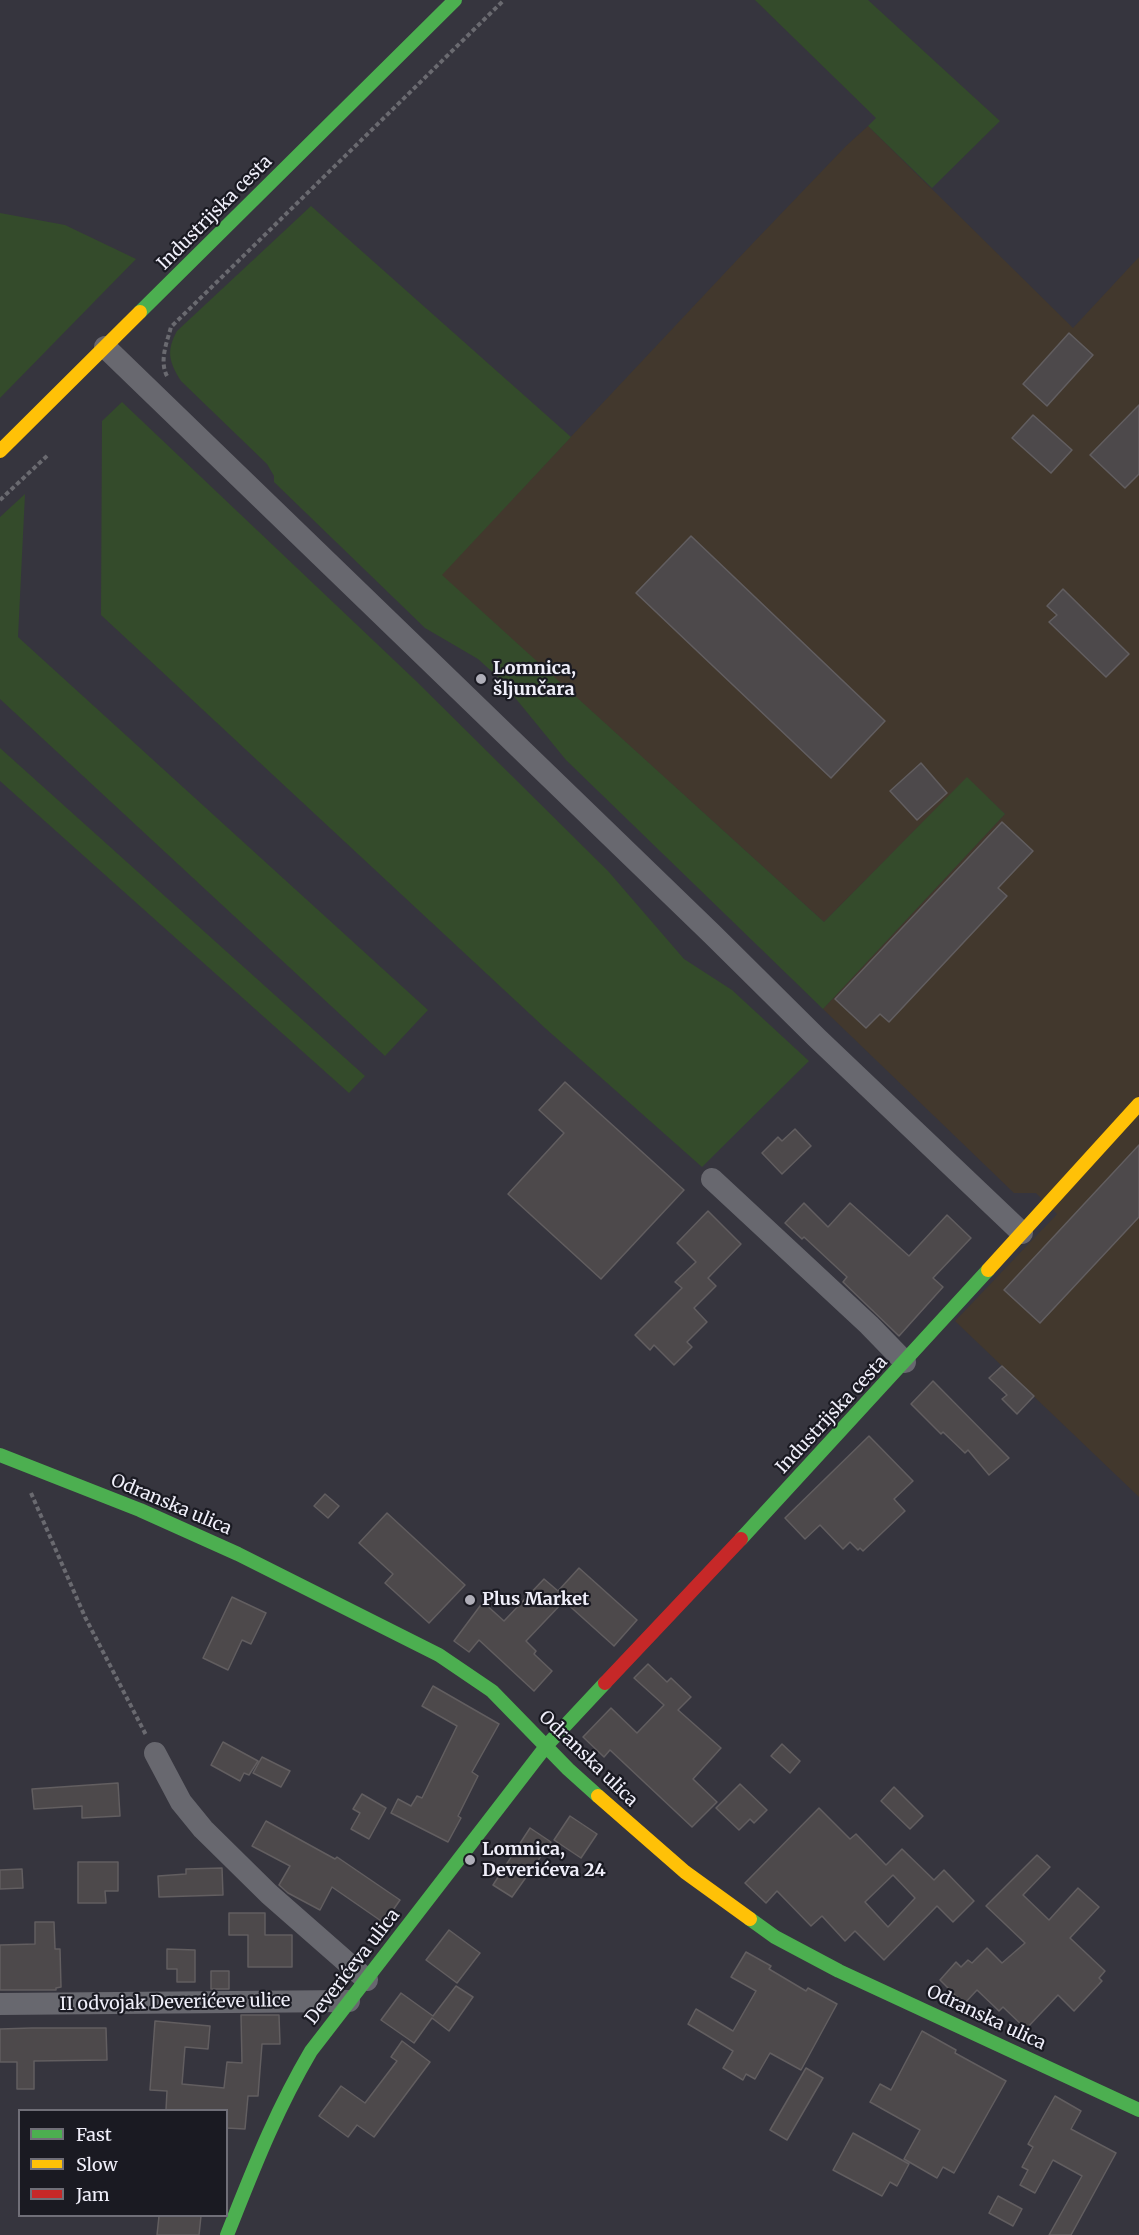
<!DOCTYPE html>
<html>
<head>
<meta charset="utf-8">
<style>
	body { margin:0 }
	#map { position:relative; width:1139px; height:2235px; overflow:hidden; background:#36353e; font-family:Merriweather,serif }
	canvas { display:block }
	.legend { position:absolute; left:18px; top:2109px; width:210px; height:108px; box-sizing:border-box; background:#1a1a22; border:2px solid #706f78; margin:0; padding:8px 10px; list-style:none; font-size:18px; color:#f0effa }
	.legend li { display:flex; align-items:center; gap:12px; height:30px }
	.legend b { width:30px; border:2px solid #706f78 }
</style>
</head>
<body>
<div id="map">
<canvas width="1139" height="2235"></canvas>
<ul class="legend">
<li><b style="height:8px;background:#4caf50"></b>Fast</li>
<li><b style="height:8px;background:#ffc107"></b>Slow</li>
<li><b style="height:8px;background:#c62828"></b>Jam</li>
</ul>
</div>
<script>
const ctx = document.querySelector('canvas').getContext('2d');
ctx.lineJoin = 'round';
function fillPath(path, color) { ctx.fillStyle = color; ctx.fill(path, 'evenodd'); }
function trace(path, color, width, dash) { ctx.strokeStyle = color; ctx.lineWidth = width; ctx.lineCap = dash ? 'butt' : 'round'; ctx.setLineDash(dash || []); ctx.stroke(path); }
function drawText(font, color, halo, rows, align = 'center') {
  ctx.font = font + ' Merriweather,serif'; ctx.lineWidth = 4.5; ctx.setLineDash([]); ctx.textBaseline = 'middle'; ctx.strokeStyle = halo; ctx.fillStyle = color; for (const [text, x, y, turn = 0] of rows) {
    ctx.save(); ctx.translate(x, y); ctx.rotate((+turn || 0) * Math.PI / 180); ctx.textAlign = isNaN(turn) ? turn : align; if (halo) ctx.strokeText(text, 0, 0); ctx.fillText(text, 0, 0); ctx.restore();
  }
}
fillPath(new Path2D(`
	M 868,126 L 1073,328 L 1139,257 L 1139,1497 L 955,1321 L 1057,1214 L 1036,1193 L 1014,1193 L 823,1009 L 1005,814 L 967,778 L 824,922 L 441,575 L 753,243 L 846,146 Z`), '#42382d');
fillPath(new Path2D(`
	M 755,0 L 868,0 L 1000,121 L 932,188 L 868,126 L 876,118 Z
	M 311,206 L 571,437 L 442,575 L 824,922 L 967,777 L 1005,814 L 823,1009 L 566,760 L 499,678 L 478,659 L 425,628 L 274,482 L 274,476 L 267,464 L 181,381 C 169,362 166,351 177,331 Z
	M 0,213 L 65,225 L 136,259 L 0,398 Z
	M 122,402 L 415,680 L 608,871 L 684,959 L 732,990 L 809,1061 L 702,1167 L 545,1028 L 101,615 L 102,421 Z
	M 25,494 L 18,637 L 428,1010 L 385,1056 L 0,699 L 0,517 Z
	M 0,748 L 365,1076 L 349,1093 L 0,781 Z`), '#344b2b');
const building = new Path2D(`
	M 1069,333 L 1093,355 L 1047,406 L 1023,384 Z
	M 1139,405 L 1139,474 L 1125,488 L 1090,455 Z
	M 1033,415 L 1072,450 L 1051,473 L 1012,438 Z
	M 691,536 L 885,721 L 831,778 L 636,593 Z
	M 1063,589 L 1129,654 L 1106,677 L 1049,622 L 1057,615 L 1047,606 Z
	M 921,763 L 947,793 L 917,820 L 890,791 Z
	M 1002,822 L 1033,851 L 998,888 L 1007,896 L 889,1022 L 880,1014 L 866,1028 L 835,999 Z
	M 565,1082 L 684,1190 L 601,1279 L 508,1194 L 564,1133 L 539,1110 Z
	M 795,1129 L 811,1146 L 782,1174 L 762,1153 L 778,1137 L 782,1141 Z
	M 1139,1145 L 1139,1217 L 1040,1323 L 1004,1290 Z
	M 804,1203 L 828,1227 L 850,1203 L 909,1256 L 947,1215 L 971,1238 L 933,1278 L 943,1287 L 899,1336 L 843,1282 L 847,1277 L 804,1237 L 802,1239 L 785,1223 Z
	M 708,1211 L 741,1244 L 708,1278 L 716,1286 L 694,1308 L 707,1322 L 687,1342 L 692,1347 L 674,1365 L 654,1345 L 650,1350 L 635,1335 L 682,1288 L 675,1282 L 696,1262 L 677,1243 Z
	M 1002,1366 L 1034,1396 L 1017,1414 L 1002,1399 L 1007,1395 L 989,1378 Z
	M 933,1381 L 1009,1458 L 989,1475 L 968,1450 L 965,1453 L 943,1432 L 941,1434 L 911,1404 Z
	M 869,1436 L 913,1481 L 894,1499 L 905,1511 L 863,1551 L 860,1548 L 858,1550 L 850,1542 L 843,1549 L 820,1525 L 805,1539 L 785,1518 Z
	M 325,1494 L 339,1506 L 328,1518 L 314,1506 Z
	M 387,1513 L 465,1585 L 429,1623 L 385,1583 L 393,1574 L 359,1543 Z
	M 579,1568 L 637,1620 L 614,1646 L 564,1601 L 526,1641 L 536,1651 L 534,1654 L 552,1671 L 534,1691 L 479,1640 L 469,1652 L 454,1641 L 483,1602 L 504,1621 L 544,1579 L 558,1591 Z
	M 232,1597 L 266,1613 L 251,1644 L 242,1640 L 228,1670 L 203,1658 Z
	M 648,1664 L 667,1682 L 671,1678 L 691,1697 L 678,1710 L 721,1748 L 693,1779 L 717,1802 L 692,1827 L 610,1750 L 604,1757 L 583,1737 L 611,1708 L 637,1733 L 664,1705 L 634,1678 Z
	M 433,1686 L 499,1724 L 472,1772 L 478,1776 L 458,1816 L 461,1818 L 448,1842 L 391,1813 L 398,1799 L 411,1806 L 417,1796 L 422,1798 L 457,1726 L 422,1706 Z
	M 223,1742 L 258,1761 L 249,1775 L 244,1773 L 240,1781 L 211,1765 Z
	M 782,1744 L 800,1761 L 790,1773 L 771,1756 Z
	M 262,1757 L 290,1771 L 281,1787 L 253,1773 Z
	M 118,1783 L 120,1816 L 82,1818 L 82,1806 L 34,1809 L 32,1789 Z
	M 740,1784 L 767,1810 L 754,1823 L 750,1819 L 739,1830 L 716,1808 Z
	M 894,1787 L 923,1816 L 910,1829 L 881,1801 Z
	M 362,1794 L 386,1808 L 369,1839 L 351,1829 L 360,1813 L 353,1809 Z
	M 819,1808 L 850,1839 L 856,1834 L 886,1865 L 902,1849 L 934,1880 L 944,1870 L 974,1901 L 953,1922 L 937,1906 L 884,1960 L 855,1931 L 845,1941 L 822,1916 L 811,1926 L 777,1891 L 766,1903 L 745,1883 ZM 893,1875 L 915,1898 L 888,1927 L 865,1902 Z
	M 570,1816 L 597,1834 L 581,1858 L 554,1840 Z
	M 266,1821 L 335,1859 L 337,1857 L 400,1900 L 384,1923 L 332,1887 L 320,1910 L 288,1893 L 279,1885 L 290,1866 L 252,1846 Z
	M 530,1828 L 551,1842 L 512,1897 L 493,1885 Z
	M 1037,1855 L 1050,1867 L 1023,1895 L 1049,1920 L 1078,1888 L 1099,1907 L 1070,1938 L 1105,1971 L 1099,1978 L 1102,1981 L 1074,2011 L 1058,1995 L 1026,2029 L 1003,2007 L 999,2011 L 977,1990 L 964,2004 L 940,1980 L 956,1962 L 961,1967 L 968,1960 L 972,1963 L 987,1948 L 1002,1963 L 1025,1943 L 986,1906 Z
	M 78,1862 L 118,1862 L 118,1891 L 105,1891 L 106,1903 L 78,1903 Z
	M 222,1868 L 223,1895 L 159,1897 L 158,1876 L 186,1874 L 186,1869 Z
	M 22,1869 L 23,1888 L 0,1889 L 0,1870 Z
	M 229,1913 L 265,1913 L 265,1935 L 292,1935 L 292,1967 L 248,1967 L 248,1935 L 229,1935 Z
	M 35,1922 L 54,1922 L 55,1949 L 60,1949 L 61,1987 L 56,1988 L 56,1990 L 0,1990 L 0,1945 L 35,1944 Z
	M 449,1930 L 480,1953 L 457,1983 L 426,1960 Z
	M 167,1949 L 195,1950 L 195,1982 L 177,1982 L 177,1969 L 167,1969 Z
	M 746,1952 L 771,1966 L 769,1969 L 806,1991 L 808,1988 L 837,2004 L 801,2070 L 770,2053 L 755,2079 L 746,2074 L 743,2080 L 723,2068 L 733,2051 L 688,2024 L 696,2009 L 733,2031 L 756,1991 L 731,1977 Z
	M 211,1971 L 229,1971 L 229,1989 L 211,1989 Z
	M 456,1986 L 473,1997 L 449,2031 L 432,2018 L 414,2043 L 381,2020 L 401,1993 L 433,2016 Z
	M 241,2015 L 279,2015 L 280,2044 L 262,2044 L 258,2096 L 248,2096 L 245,2129 L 226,2128 L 226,2110 L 166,2110 L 167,2091 L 150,2090 L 155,2021 L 210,2026 L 208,2049 L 185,2047 L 182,2084 L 224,2088 L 227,2062 L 242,2063 Z
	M 32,2028 L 106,2028 L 107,2060 L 34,2061 L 34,2089 L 17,2089 L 17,2062 L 0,2062 L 0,2029 Z
	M 922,2031 L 956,2050 L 955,2053 L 1006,2081 L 954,2173 L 943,2167 L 937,2178 L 904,2159 L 920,2130 L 870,2102 L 880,2084 L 891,2090 Z
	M 402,2041 L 430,2062 L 374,2137 L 357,2125 L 348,2137 L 319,2116 L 341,2086 L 365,2103 L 397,2061 L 391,2057 Z
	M 806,2068 L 823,2078 L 787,2140 L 770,2130 Z
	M 1055,2096 L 1081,2111 L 1071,2129 L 1116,2153 L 1071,2235 L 1049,2235 L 1082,2176 L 1053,2160 L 1035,2193 L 1020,2185 L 1028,2170 L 1022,2167 L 1033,2147 L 1028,2144 Z
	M 853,2133 L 909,2164 L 897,2186 L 890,2182 L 882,2196 L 833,2170 Z
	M 998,2196 L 1022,2209 L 1013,2226 L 989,2213 Z
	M 159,2216 L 201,2216 L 199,2235 L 157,2235 Z`);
fillPath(building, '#4d494b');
trace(building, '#625e60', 1.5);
trace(new Path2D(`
	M 167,376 C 159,361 167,342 171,327 L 504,0
	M 0,500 L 48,455
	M 31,1493 L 85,1617 L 146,1735`), '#6a6a70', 4, [4.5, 3]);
trace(new Path2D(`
	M 105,347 L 712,934 L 817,1038 L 1022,1233
	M 712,1179 L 869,1325 L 905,1362
	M 155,1753 L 181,1802 L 203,1829 L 269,1894 L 367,1980
	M 0,2004 L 349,2001`), '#68686f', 22);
trace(new Path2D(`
	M 140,312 L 455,0
	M 0,1455 L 140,1510 L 238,1554 L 439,1655 L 492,1691 L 568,1769 L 598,1796
	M 741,1539 L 988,1270
	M 750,1919 L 775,1937 L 839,1971 L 1139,2110
	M 227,2235 C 253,2170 275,2112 311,2051 L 547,1745 L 605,1683`), '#4caf50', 14);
trace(new Path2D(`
	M 0,451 L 140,312
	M 988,1270 L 1139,1104
	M 598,1796 L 685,1872 L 750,1919`), '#ffc107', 14);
trace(new Path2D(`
	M 605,1683 L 741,1539`), '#c62828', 14);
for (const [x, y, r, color] of [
	[481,679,6,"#afaeb8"],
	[470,1600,6,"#afaeb8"],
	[470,1860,6,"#afaeb8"]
]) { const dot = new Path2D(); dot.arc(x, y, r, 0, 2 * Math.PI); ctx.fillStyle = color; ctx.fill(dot); trace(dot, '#1a1a22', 2); }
drawText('18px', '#f0effa', '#1a1a22', [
	["Industrijska cesta",215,213,-45],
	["Industrijska cesta",832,1415,-47],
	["Odranska ulica",171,1505,23],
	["Odranska ulica",588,1759,44],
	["Deverićeva ulica",353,1967,-52],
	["II odvojak Deverićeve ulice",175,2003,-1],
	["Odranska ulica",986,2018,25]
]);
drawText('bold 18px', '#f0effa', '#1a1a22', [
	["Lomnica,",493,669],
	["šljunčara",493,690],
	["Plus Market",482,1600],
	["Lomnica,",482,1850],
	["Deverićeva 24",482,1871]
], 'left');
</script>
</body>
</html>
